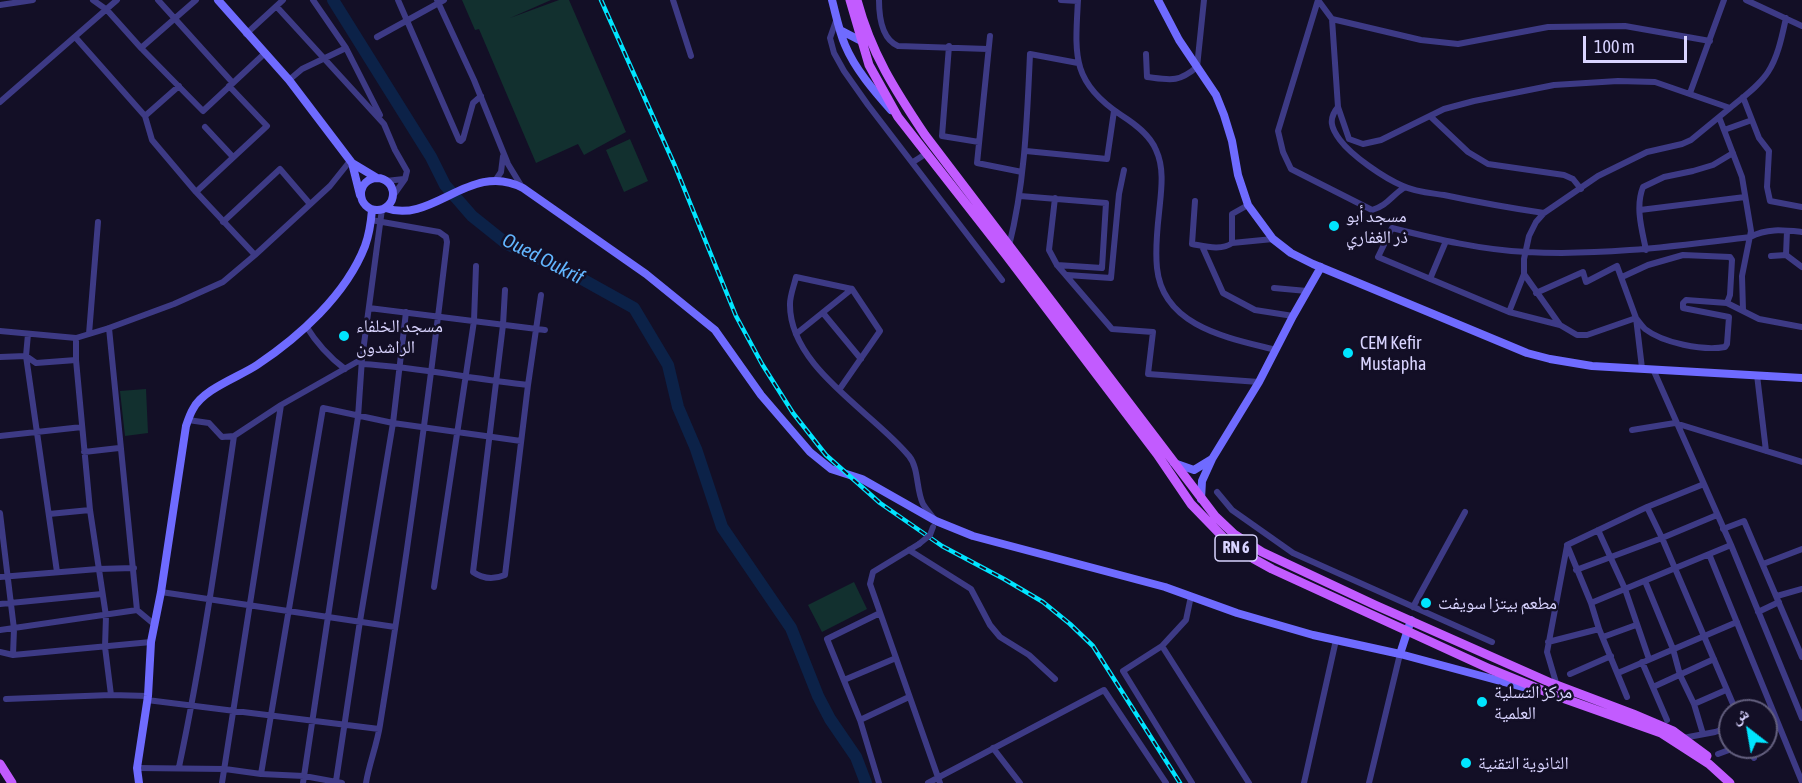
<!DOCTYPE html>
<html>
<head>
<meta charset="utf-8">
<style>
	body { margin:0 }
	#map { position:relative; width:1802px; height:783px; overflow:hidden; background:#130f26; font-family:"Asap Condensed","Noto Naskh Arabic",sans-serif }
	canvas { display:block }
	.north { position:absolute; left:1718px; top:699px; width:60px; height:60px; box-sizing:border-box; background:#130f26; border:2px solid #625e7d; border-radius:50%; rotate:329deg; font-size:16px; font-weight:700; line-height:24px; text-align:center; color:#d9d4ff }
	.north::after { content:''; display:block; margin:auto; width:21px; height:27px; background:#00e5ff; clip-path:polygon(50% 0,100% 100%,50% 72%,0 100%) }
	.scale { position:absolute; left:1583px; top:36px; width:104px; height:27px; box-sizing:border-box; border:3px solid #d9d4ff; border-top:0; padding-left:8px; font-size:18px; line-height:21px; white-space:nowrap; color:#d9d4ff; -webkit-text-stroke:4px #130f26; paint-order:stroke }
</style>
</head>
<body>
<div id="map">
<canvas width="1802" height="783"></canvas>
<div class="north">ش</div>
<div class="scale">100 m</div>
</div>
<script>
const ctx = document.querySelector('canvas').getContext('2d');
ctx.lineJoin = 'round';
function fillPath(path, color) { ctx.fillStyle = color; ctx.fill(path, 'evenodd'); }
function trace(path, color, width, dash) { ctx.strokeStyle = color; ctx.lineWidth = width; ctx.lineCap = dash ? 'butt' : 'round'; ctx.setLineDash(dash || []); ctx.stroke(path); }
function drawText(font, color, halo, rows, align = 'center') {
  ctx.font = font + ' "Asap Condensed","Noto Naskh Arabic",sans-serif'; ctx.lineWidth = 5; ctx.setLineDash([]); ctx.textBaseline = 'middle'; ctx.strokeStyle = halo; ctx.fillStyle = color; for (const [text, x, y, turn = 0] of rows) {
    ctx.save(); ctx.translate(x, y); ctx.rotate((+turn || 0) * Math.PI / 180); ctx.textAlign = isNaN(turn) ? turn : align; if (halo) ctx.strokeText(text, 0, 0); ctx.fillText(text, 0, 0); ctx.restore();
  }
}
fillPath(new Path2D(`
	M 462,0 L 551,0 L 510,18 L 559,0 L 569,0 L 626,132 L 584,155 L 578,144 L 536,163 L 479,29 L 475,30 Z
	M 630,139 L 648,181 L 624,192 L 606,150 Z
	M 146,389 L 148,433 L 125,436 L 120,391 Z
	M 854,582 L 867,609 L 822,632 L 808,605 Z`), '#12302f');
trace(new Path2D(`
	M 333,0 L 431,157 L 445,185 L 472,216 L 507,244 L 573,274 L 634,308 L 668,365 L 678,407 L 696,449 L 722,527 L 791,628 L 818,696 L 830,719 L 856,757 L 866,783`), '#0c2248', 12);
trace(new Path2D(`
	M 93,0 L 107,10 L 141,48 L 203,111 L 264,54
	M 158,0 L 232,82
	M 313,0 L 346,48 L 380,115
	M 398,0 L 459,140 L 461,141 L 463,139 L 473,103 L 481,96
	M 437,0 L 474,80 L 508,164 L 522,187
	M 673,0 L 691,56
	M 879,0 C 879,16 882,39 898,46 L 988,49
	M 1061,0 L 1078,1
	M 1078,0 C 1075,55 1071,82 1121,115 C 1135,124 1150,135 1156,150 C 1165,169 1161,192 1159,213 C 1157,231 1155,249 1157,268 C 1163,327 1229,338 1276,350
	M 1318,0 L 1332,19 L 1338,107 L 1349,139 L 1363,144 L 1381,140 L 1444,109 L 1474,101 L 1554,85 L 1618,81 L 1655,82 L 1730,108 C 1743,97 1759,86 1768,72 C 1778,57 1782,36 1786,18
	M 1318,0 L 1278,131 L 1283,152 L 1291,169 L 1372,210 C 1388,205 1391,196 1405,187
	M 1746,0 L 1802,26
	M 0,5 L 33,0
	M 277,7 L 384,124 L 395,150 L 407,171 L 405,179 L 393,196
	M 837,18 L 830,38 L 834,53 L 844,71 L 868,105 L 1002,280
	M 1332,19 L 1421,40 L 1458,44 L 1548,27 L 1625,26 L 1710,41
	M 246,34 L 283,0
	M 990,36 L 977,163 L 1022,172
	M 377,37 L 444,0
	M 76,38 L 145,116 L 152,140 L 196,192 L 255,255
	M 949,46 L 942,136 L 979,142
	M 141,48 L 196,0
	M 1146,54 L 1147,77 C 1170,80 1178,83 1197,67 L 1204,0
	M 289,80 L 302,69 L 346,48
	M 1690,93 L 1724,0
	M 1743,97 L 1759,138 L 1769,151 L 1767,187 L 1770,201 L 1802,207
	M 0,102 L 117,0
	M 1338,107 C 1328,119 1331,128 1340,140 C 1352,156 1384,178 1403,186 C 1415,192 1431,193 1444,195 C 1477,202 1510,208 1544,213
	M 1730,108 L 1719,117 L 1742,177 L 1751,231 L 1742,276 L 1743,310
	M 145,116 L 179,86
	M 1430,116 L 1468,152 L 1488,164 L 1564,175 L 1573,179 L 1581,189
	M 1719,117 L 1691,140 L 1682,144 L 1647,152 L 1598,176 L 1544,213 L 1536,222 L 1529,236 L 1524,259 L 1524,274 L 1560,325 L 1577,335 L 1587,335 L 1636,318 C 1639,322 1642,326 1645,329 C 1663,343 1703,351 1725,347 L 1727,344 L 1729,317 L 1683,308 L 1683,303 L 1686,300 L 1727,303 L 1759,319 L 1802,327
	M 205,127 L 233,157
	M 1724,130 L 1752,120
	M 1026,151 L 1107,159 L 1114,111
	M 913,162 L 927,153
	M 386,181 L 404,179
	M 495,181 L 501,172 L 503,156
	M 196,192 L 267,126 L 229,86
	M 1020,196 L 1106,203 L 1102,268 L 1057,265
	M 1055,198 L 1049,250 L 1057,265 L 1112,329 L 1153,332 L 1148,374 L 1259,382
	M 1195,201 L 1192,244 C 1204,246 1222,251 1232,243 L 1232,214 L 1248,205
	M 1640,210 L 1745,197
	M 223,222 L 280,169 L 310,204
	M 1232,243 L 1273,239
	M 1009,246 C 1025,183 1027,119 1030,54 L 1078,63
	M 1202,246 L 1223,293 L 1255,310 L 1293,316
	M 1646,250 C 1642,230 1635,207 1643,187 L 1664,177 L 1693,171 L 1713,165 L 1733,153
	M 1786,255 L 1802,267
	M 1771,256 L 1786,255 L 1787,231
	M 1067,275 L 1111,278 L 1119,194 L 1124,170
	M 1622,277 L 1648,265 L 1683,255 L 1730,257 L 1732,260 L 1730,295 L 1727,303
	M 1430,279 L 1446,241
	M 1274,288 L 1307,291
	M 505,290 L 503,325 L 473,572 C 483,579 493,580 505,575 L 528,385 L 541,295
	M 1536,293 L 1583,272 L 1586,282 L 1617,266 L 1636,318 L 1642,368
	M 369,308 L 545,330
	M 1509,312 L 1524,274
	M 823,313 L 861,359
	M 1560,325 L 1509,312 L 1378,257 L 1392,228 C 1436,239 1481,250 1527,252 C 1602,256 1675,246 1750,237 C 1767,228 1783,230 1802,232
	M 306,326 C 317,344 329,357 345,369
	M 109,328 L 137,610
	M 0,331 L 76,338 L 109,328 L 174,304 L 223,282 L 255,255 L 330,186 L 350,161
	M 28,334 L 26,356 L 57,572
	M 89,334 L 98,222
	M 796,334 L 852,289
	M 76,338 L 76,360 L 90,510 L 106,616 L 105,647 L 111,695
	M 0,357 L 26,356 L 36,363 L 76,360
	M 362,364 C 418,367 472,379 528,385
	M 1653,369 L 1731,545 L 1802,718
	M 1757,375 L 1766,451
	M 839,390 L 880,331 L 852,289 L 796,277 C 794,286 790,295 790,304 C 789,367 873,412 909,456 C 919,468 916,490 923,504 C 926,509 931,514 934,519
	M 188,420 L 209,423 L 222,437 L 234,436 L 281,405 L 362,359
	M 1632,430 L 1675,423 L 1802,462
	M 0,436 L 82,427
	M 84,452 L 119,448
	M 1217,492 L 1232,510 L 1293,553 L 1492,642
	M 1647,507 L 1662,538 L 1736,711
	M 0,513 L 14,629 L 13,655
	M 49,514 L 90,510
	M 1723,529 L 1744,521 L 1802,657
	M 1598,530 L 1625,589 L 1649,659
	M 919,544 L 873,572 L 870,584 L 940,783
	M 1567,545 L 1591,603 L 1599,629 L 1627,697
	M 1567,545 L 1647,507 L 1704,484
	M 909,550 L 971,589 L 990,625 L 1000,637 L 1029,655 L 1055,679
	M 1709,554 L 1802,782
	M 1763,564 L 1802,549
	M 1576,570 L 1662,538 L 1717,515
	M 0,577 L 98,569 L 134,568
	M 1645,581 L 1673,649 L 1680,675 L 1694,704 L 1703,734
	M 434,587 L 474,321 L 476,266
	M 161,592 L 395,627
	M 1191,596 L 1186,620 L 1162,646 L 1123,671 L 1192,783
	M 1777,596 L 1802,589
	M 1591,603 L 1731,545
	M 0,604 L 102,594
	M 1413,607 L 1465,512
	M 1758,612 L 1779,602
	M 0,630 L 137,610 L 155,625
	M 1603,637 L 1636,625
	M 1548,642 L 1599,629
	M 1162,646 L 1249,783
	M 0,652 L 13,655 L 151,642
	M 1642,662 L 1667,720
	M 1618,673 L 1737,622
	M 1570,674 L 1611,656
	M 844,680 L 896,658
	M 1557,686 L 1547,652 L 1567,546
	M 1653,687 L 1714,659
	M 6,699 L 111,695 L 148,696
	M 147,700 L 379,729
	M 1694,704 L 1726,690
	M 860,720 L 909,697
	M 1683,738 L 1715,732 L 1730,727
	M 1750,747 L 1754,758
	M 993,748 L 1020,783
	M 1718,754 L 1737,747
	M 179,767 C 202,658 218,547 234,436
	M 137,768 L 225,769 L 261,774 L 304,776 L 342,783
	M 261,774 L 323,408 L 393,423 L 521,441
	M 336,781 L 360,621 L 393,423 L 406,312
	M 222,783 L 281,405
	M 303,783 L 358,417 L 362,359 L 382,209
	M 366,783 C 369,764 377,745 380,725 C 406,565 428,404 447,242 L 446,237 L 439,232 L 371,220
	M 879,783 L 860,720 L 827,639 L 880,613
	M 928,783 L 1104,690 L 1166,783
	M 1304,783 L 1336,640
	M 1369,783 L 1400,654`), '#3d3a85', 6);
trace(new Path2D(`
	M 218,0 L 289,80 L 352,163 L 377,178
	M 832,0 C 836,15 839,31 845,45 C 855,69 874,91 891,110
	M 1158,0 L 1179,40 L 1216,95 L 1224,115 L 1232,141 L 1238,175 L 1248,205 L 1273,239 L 1291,253 L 1313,264 L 1527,353 L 1550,359 L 1592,366 L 1802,378
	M 840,30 L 865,43
	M 352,163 L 360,195
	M361 194a16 16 0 1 1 32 0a16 16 0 1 1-32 0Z
	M 386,208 C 432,225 471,160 523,188 L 646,274 L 715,330 L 761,395 L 810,452 L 831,469 L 862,479 L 936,521 L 973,536 L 1165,587 L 1237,613 L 1313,635 L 1400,654 L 1411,620
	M 1212,459 L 1259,382 L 1293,316 L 1321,267
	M 1174,463 L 1194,470 L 1212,459 L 1202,481 L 1201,499
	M 1400,654 L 1530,689
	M 139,783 L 137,768 L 148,696 L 151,642 L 161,592 L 186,426 C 188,420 190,414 193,409 C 203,389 239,377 257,365 C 299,337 346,295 365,246 C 369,235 371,222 372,210`), '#6f6bff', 8);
trace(new Path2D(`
	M 850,0 L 869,65 L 898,117 L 1006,255 L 1157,454 L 1191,504 L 1223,537 L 1254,559 L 1272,569 L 1490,669 L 1554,695 L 1661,733 L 1709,764 L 1730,783
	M 857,0 C 871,53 895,90 925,135 L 1215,516 L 1234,534 L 1262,552 L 1375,605 L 1551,683 L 1633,714 L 1673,731 L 1707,756
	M 0,764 L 12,783`), '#c25bff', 9);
const rail = new Path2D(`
	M 601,0 L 675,166 L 736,316 L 762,364 L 793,413 L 826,455 L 880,503 L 942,546 L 1004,579 L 1043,602 L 1070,624 L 1093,646 L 1180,783`);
trace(rail, '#00e5ff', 4.5);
trace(rail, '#130f26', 2, [7]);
trace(new Path2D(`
	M 919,544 L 930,535 L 933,527`), '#3d3a85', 6);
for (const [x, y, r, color] of [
	[1334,226,6,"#00e5ff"],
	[344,336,6,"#00e5ff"],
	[1348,353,6,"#00e5ff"],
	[1426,603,6,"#00e5ff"],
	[1482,702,6,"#00e5ff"],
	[1466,763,6,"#00e5ff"]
]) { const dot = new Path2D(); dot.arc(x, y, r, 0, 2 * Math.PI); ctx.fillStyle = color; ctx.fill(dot); trace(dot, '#130f26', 2); }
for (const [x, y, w] of [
	[1236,548,42]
]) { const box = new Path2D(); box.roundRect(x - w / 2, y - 13, w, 26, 4.5); ctx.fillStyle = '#130f26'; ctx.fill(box); trace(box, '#d9d4ff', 1.5); }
drawText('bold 16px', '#d9d4ff', null, [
	["RN 6",1236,548]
]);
drawText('18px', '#d9d4ff', '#130f26', [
	["مسجد أبو",1346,216],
	["ذر الغفاري",1346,237],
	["مسجد الخلفاء",356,326],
	["الراشدون",356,347],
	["CEM Kefir",1360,343],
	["Mustapha",1360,364],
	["مطعم بيتزا سويفت",1438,603],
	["مركز التسلية",1494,692],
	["العلمية",1494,713],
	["الثانوية التقنية",1478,763]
], 'left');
drawText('italic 20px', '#62b6ff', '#130f26', [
	["Oued Oukrif",543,259,27]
]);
</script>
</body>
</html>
